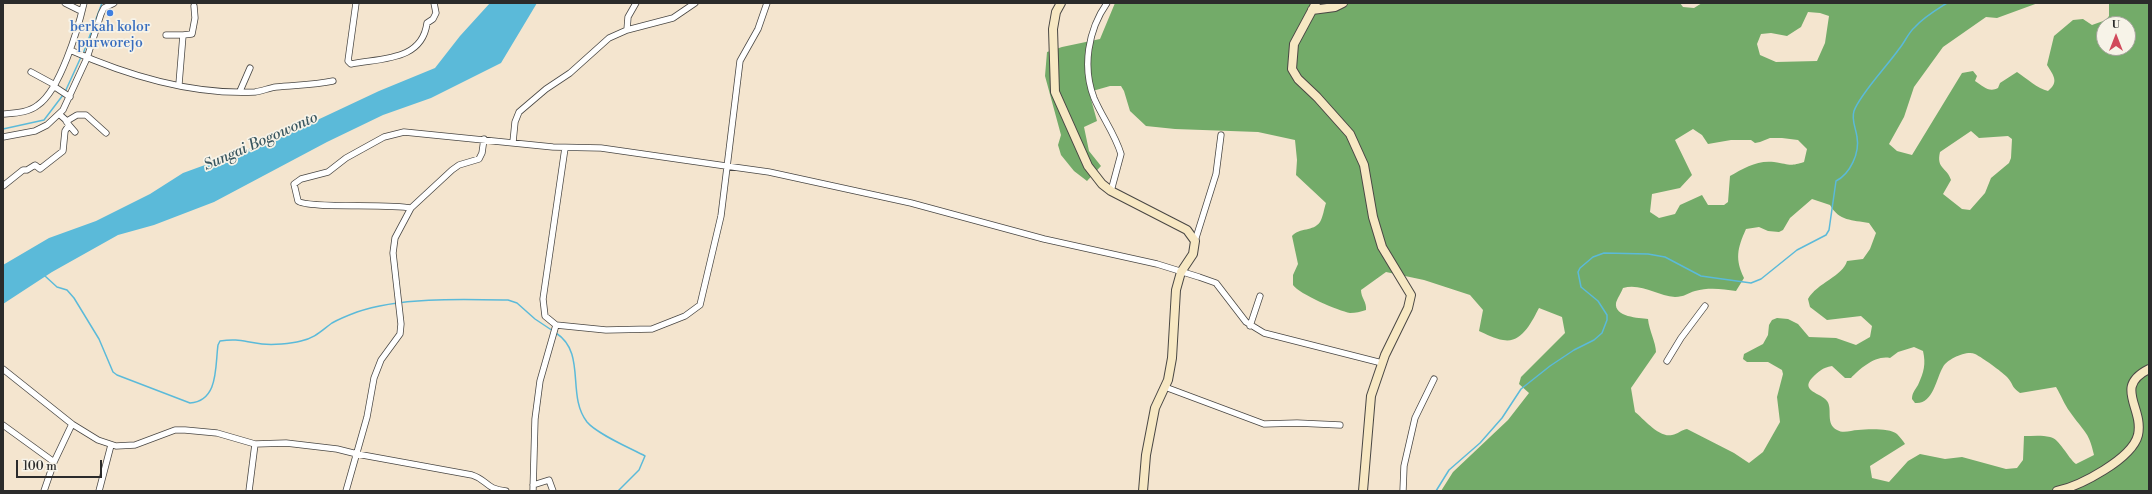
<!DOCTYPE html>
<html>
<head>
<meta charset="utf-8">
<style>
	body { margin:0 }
	#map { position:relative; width:2152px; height:494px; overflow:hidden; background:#f4e5cf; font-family:"Libre Bodoni",serif }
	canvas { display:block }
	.frame { position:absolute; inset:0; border:4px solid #2b2b2b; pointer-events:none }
	.north { position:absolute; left:2096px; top:16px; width:40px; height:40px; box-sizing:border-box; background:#f7f3e8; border:1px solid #a5a39c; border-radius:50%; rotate:0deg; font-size:11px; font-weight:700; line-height:16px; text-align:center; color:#2b2b2b }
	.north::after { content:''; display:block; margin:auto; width:14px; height:18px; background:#d1495b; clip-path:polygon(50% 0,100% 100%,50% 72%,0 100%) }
	.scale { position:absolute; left:16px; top:460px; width:86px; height:18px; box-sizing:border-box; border:2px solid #2b2b2b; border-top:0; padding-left:5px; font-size:12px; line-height:14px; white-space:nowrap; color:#2b2b2b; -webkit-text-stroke:3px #f7f3e8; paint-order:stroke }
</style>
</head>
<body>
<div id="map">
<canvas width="2152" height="494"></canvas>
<div class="frame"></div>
<div class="north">U</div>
<div class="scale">100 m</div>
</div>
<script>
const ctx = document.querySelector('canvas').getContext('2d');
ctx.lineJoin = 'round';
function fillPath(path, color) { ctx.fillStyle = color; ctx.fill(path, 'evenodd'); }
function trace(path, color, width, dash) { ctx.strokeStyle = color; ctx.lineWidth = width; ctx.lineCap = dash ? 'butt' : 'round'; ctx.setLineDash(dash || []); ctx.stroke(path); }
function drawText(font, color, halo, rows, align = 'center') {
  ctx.font = font + ' "Libre Bodoni",serif'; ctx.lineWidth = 3.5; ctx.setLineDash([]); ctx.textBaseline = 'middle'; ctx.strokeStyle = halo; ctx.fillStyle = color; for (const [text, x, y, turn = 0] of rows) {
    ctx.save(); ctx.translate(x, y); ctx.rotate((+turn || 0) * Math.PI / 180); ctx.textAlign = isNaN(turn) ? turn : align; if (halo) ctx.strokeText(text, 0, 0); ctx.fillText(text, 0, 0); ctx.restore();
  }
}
fillPath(new Path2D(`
	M 1115,3 L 1680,3 L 1683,7 L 1694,8 L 1702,3 L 2038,3 L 1997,18 L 1986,17 L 1943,47 L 1914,87 L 1904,117 L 1889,144 L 1897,151 L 1912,155 L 1962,73 L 1973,71 L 1977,76 L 1975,81 C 1983,86 1989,93 1998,88 L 2000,83 L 2017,72 C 2026,78 2038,89 2048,91 C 2059,82 2054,76 2047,65 L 2054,36 L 2073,20 L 2083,19 L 2092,25 L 2106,20 L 2109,16 L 2109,3 L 2149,3 L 2149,491 L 1441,491 L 1453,472 L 1508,420 L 1529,393 L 1519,384 L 1521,377 L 1565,333 L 1562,317 L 1539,308 C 1532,321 1522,344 1503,340 C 1495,339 1486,334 1479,331 L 1483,310 L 1470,295 L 1424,280 L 1386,272 L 1361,290 C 1361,298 1367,302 1366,310 C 1360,312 1356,313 1350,313 C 1339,311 1299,294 1293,285 L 1293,275 L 1298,264 L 1292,236 C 1300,227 1313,232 1320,222 C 1323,217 1324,209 1326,203 L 1296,175 L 1297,160 L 1295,140 L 1258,132 L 1175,129 L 1146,126 L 1130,111 L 1124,91 L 1121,86 L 1110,86 L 1089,92 L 1097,121 L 1084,127 L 1089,151 L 1101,166 L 1087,181 L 1074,171 L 1061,155 L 1058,145 L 1061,135 L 1045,76 L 1047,52 L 1062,47 L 1100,39 ZM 1808,12 L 1820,13 L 1829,16 L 1825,43 L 1817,61 L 1776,62 L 1760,55 L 1757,44 L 1761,34 L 1771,33 L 1787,36 L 1801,27 ZM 2104,24 L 2128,24 L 2128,48 L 2104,48 ZM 1693,129 L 1702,135 L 1708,144 L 1731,140 L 1751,140 L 1755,143 L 1760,142 L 1770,138 L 1782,138 L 1798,140 L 1807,149 L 1804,162 C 1789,167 1789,164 1774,162 C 1757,160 1744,168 1730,176 L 1728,202 L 1724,205 L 1708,205 L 1702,195 L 1680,205 L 1675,214 L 1659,218 L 1650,212 L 1652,194 L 1680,188 L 1692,175 L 1675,140 ZM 1971,131 L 1979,138 L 2008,136 L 2012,139 L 2011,158 L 2009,163 L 1991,178 L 1985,193 L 1970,210 L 1962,209 L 1943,194 L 1951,180 C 1947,167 1936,169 1940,152 ZM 1812,199 L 1830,205 C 1839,221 1852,220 1869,223 L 1876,233 L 1870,249 L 1863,259 L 1847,261 C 1843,276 1817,283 1808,299 L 1810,307 L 1827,320 L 1861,316 L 1872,326 L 1870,337 L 1856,345 L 1836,338 L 1809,337 L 1798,324 L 1788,319 L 1777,318 L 1772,320 L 1769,325 L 1768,335 L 1763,344 L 1744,354 L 1743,359 L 1747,362 L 1768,362 L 1782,370 L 1783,374 L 1777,397 L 1780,422 L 1763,452 L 1749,463 L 1734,453 L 1687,429 C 1681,430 1678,434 1672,435 C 1659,438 1644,419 1635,412 L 1631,388 L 1656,352 C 1656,343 1649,330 1648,319 C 1639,318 1614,317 1616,303 C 1617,299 1621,293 1623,288 C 1642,283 1657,296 1675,297 C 1684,297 1688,293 1695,291 C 1709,287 1723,289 1736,291 L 1744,278 C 1735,259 1737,249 1746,229 L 1759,227 L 1768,231 L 1779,232 L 1783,230 L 1790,218 ZM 1914,347 L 1923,351 C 1926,364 1924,372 1918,385 C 1915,390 1912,393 1912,399 L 1915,403 C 1933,405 1936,379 1943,367 C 1947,359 1967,350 1975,354 C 1983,358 2001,371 2007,377 C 2013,383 2011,387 2020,393 L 2056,387 C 2061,395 2064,404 2070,412 C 2083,431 2089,431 2094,455 L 2076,464 C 2068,458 2059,438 2050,437 C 2042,435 2033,436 2024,436 L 2023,460 L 2017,468 L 2006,469 L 1962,457 L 1945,459 L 1920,454 L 1908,461 L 1889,482 L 1872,478 L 1870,466 L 1905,444 C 1903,441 1900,437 1897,434 C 1890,428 1868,429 1858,430 C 1851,430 1844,434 1837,430 C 1825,424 1833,409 1827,401 C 1821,393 1800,391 1812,378 C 1819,371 1822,368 1832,366 L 1845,378 L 1851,378 C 1860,369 1875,355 1890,358 L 1898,352 Z`), '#73ab69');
fillPath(new Path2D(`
	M 490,3 L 537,3 L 501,63 L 431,98 L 383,115 L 327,142 L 214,202 L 154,225 L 118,235 L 52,272 L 3,304 L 3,265 L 49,238 L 96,221 L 150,194 L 183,173 L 279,138 L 379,91 L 435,68 L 460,36 Z`), '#5bbad9');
trace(new Path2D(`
	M 83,54 L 102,3
	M 65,92 L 81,57
	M 3,129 L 44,120 L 63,95
	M 45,276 L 57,287 L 67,290 L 74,298 L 99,339 L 113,372 L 117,375 L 190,403 C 219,401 215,366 218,345 L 220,341 C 239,338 244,342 262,344 C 273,345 290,344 301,341 C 315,338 321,331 332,323 C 339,319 349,315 357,312 C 399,297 463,299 508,300 L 517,303 L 535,319 L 553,331
	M 556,333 C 587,353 566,395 587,422 C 597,434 630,448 645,456 L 639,470 L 618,491
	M 1436,491 L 1449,470 L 1480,443 L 1502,418 L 1521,389 L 1550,366 L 1574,350 L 1594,340 L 1602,333 L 1607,320 L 1607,315 L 1598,301 L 1581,287 L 1578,272 L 1580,268 L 1593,257 L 1604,253 L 1648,254 L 1665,257 L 1701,276 L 1751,283 L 1761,279 L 1797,250 L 1826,235 L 1829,230 L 1836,181 C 1850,174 1860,153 1857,137 C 1856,128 1851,120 1854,111 C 1860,94 1888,65 1899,49 C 1905,42 1908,33 1915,27 C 1924,17 1936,10 1947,3`), '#5bbad9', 1.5);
const street = new Path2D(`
	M 65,3 L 79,10 L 82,9
	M 356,3 L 348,61 L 351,64 C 382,58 422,61 427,23 L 433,19 L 436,13 L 434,3
	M 1107,3 C 1088,30 1082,67 1094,98 C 1102,117 1115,134 1121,154 L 1111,191
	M 627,30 L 628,17 L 636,3
	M 166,35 L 183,35
	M 70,50 C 126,75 193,95 255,92 C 262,91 269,88 276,87 C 295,85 314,85 333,81
	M 31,72 L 55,85
	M 179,84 L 183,35 L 192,34 L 195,18 L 194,6
	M 55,87 L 70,97
	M 240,91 L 250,68
	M 3,114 C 15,113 28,113 38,105 C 60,90 78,29 84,3
	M 59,114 L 67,121 L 77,115 L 86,115 L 106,133
	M 69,125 L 75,132
	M 3,137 L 35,131 L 47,125 L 63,110 L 87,58 L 101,14 L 104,8 L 114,3
	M 513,142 L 515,122 L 519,112 L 546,89 L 570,73 L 609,38 L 627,30 L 673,18 L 695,3
	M 565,148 L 543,299 L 545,316 L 556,325 L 606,330 L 652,329 L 685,316 L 700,305 L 721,216 L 740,61 L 758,29 L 767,3
	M 3,186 L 23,170 L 27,170 L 35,165 L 40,169 L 63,151 L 65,131 L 69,125 L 66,121
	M 411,208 C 389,203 307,209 298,201 L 294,184 L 301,179 L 328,172 L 346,158 L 384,137 L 404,132 L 553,147 L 601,148 L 726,166 L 769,172 L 911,203 L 1044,239 L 1157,264 L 1199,277 L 1216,283 L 1246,322 L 1264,333 L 1382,363
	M 1195,241 L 1216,174 L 1221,135
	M 1250,326 L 1260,296
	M 1667,361 L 1681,338 L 1705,306
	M 3,369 L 72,424 L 54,462 L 3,425
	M 1165,387 L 1264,424 L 1297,423 L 1340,425
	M 72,424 L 98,440 L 116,446 L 135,445 L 175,430 L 185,430 L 217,433 L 255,444 L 286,443 L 337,449 L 357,454 L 472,475 C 488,480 485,489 506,491
	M 533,485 L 549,480 L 553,491
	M 44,491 L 54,462
	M 99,491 L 111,445
	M 249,491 L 255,444
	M 346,491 L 367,417 L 374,378 L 381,360 L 400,334 L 401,324 L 393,253 L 395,238 L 411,208 L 452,170 L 459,165 L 479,159 L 482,153 L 484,139
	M 533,491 L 535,419 L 540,381 L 556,325
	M 1403,491 L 1404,466 L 1415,418 L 1434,379`);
const secondary = new Path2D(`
	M 1061,3 L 1056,12 L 1053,29 L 1055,92 L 1088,166 L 1102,184 L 1111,191 L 1187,230 L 1195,241 L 1193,254 L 1181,272 L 1176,290 L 1172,358 L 1168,380 L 1155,408 L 1146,455 L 1143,491
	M 1316,3 L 1294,44 L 1292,69 L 1298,79 L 1317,97 L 1350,134 L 1364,165 L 1373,217 L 1382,247 L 1411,295 L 1408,308 L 1385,355 L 1371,396 L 1363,491
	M 1312,10 L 1335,7 L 1343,3
	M 2057,491 C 2080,486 2132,459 2138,435 C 2144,407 2113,387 2149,369`);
trace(street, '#494744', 7);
trace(secondary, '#494744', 10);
trace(street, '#fff', 5.5);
trace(secondary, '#f7e8c3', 8);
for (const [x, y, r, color] of [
	[110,13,4,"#3f7fe0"]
]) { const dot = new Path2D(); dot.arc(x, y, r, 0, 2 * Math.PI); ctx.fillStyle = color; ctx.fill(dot); trace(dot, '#f7f3e8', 1.5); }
drawText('14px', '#366cbe', '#f7f3e8', [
	["berkah kolor",110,28],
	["purworejo",110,44]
]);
drawText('italic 15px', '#39565f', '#f7f3e8', [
	["Sungai Bogowonto",261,142,-24]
]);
</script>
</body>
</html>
